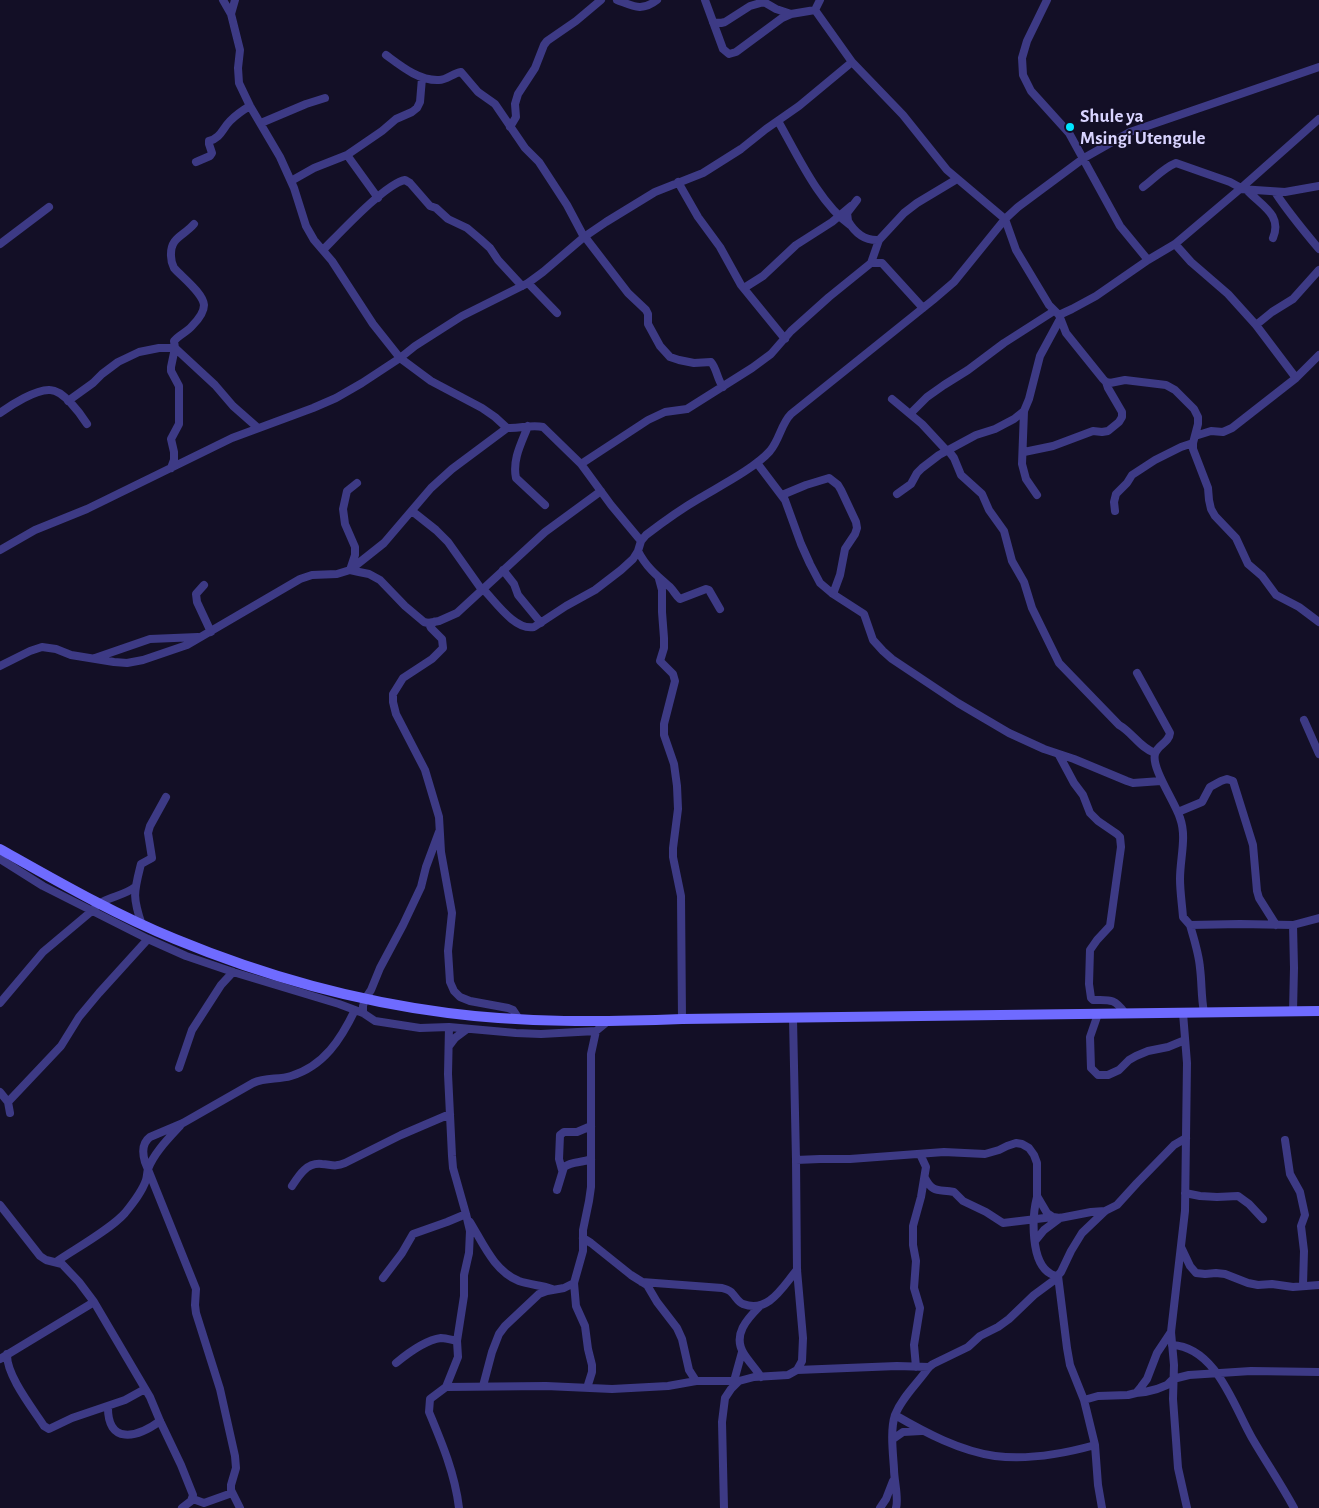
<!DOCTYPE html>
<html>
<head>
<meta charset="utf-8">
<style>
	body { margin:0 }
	canvas { display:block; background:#130f26 }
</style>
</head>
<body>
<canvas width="1319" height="1508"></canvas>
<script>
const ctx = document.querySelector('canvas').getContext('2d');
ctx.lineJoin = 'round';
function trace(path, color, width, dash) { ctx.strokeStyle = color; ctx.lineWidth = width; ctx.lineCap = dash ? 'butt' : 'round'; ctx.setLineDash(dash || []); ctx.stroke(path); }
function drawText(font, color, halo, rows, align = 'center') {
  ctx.font = font + ' "Alegreya Sans",sans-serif'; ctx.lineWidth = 4; ctx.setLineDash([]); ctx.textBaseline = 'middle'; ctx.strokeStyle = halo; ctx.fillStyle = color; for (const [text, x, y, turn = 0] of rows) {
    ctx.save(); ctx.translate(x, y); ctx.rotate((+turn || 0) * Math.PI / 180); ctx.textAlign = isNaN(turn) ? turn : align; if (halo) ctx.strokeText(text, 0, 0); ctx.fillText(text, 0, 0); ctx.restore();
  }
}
trace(new Path2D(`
	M 223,0 L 231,14
	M 235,0 L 231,14 L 240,50 L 238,68 L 239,83 L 250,106 L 280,157 L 294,188 L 306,226 L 314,240 L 332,261 L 373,324 L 400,358 L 431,381 L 482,408 L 495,417 L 507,428 C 520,429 531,424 543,427 L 581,464 L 611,505 L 641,541
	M 617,0 C 633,6 642,12 657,0
	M 705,0 L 723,49 L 729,54 L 736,52 L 782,18 L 791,14 L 815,10
	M 820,0 L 815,10 L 852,62 L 903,115 L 947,170 L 1005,219 L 1016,250 L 1049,305 L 1059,315 L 1066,333 L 1103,379 L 1106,382 L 1110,383 L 1125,380 L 1166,385 L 1175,390 L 1194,409 L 1198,417 L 1198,424 L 1193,443 L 1193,449 L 1208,488 L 1209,500 L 1211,509 L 1215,516 L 1236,538 L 1248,564 L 1262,576 L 1276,595 L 1299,607 L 1319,622
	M 1047,0 L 1027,41 L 1022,58 L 1023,75 L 1031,91 L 1069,133 L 1120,226 L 1148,260
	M 713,22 L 721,23 L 725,22 L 750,6 L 764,2 L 776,9 L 791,14
	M 386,55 C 401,66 419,81 439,80 C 447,80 453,73 461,72 L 478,92 L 495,104 L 525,148 L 539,162 L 567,205 L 584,237
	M 778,121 C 797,154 819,203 850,225
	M 261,123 L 306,104 L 325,98
	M 510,127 L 516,117 L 515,104 L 518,94 L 535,68 L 544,45 L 547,41 L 576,21 L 601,0
	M 347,155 L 382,131 L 396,119 L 412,112 L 417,108 L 420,102 L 422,78
	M 196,162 L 210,156 L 212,153 L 209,144 L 209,141 C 221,138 222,129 230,121 C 236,115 243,110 250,106
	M 291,181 L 314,168 L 347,155 L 378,198
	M 678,182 L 698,217 L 720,247 L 741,285 L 785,339
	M 1143,187 C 1153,180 1163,168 1176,163 L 1230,182 L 1241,188
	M 1240,189 L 1285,192 L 1319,186
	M 1246,189 C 1260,205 1283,214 1273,238
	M 1275,192 C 1288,212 1303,230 1319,249
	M 857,200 L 847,213 L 848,221 C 855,233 865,241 879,240
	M 585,237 L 628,293 L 646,310 L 648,314 L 648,324 L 660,346 L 670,357 L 679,360 L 694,363 L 711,362 C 717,369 717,379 723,387
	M 0,244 L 49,207
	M 1175,244 L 1191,262 L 1228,294 L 1256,325 L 1296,378
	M 323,250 C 339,234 386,183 405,180 L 410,183 L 430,206 L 436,208 L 448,219 L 467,228 L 480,239 L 490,248 L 498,260 L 522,286
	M 871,263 L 882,263 L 923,308
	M 528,283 L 557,313
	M 744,288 L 763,276 L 796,245 L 832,222 L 851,206
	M 1059,315 L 1072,309 L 1096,296 L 1148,260 L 1175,244 L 1240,189 L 1319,119
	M 1256,325 L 1272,312 L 1293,299 L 1319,270
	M 892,399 L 922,424 L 947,451
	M 68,401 L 93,383 L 102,374 L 118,362 L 139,352 L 159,348 L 175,348 L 215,385 L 233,406 L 258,428
	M 1024,411 L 1022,464 L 1026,479 L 1037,495
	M 0,413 C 11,405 36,389 50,390 C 63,390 80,413 87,424
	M 911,413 L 927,397 L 944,385 L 968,370 L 1004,343 L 1054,311
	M 528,426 C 522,442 512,459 516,478 L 545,505
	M 1195,436 L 1211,431 L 1223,432 L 1232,428 L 1296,378 L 1319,355
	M 948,450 L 954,458 L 961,475 L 982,494 L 989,510 L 1004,531 L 1012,561 L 1024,582 L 1032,608 L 1059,663 L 1119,725 C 1132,732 1140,748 1155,753
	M 1024,452 L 1053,446 L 1093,431 L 1102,432 L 1108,431 L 1119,422 L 1122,417 L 1122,412 L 1108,388 L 1106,382
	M 757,463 L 785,500 L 801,544 L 810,564 L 820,583 L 833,594 L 864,614 L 873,640 L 883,651 L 892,659 L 958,703 L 1009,733 L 1044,749 L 1074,759 L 1127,781 L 1133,783 L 1161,781
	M 581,464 L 648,420 L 665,412 L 687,409 L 752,368 L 771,354 L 791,331 L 829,297 L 871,263 L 879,240 L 904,213 L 917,203 L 957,179
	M 171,468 L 174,460 L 174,452 L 171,439 L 179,424 L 179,386 L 171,371 L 171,367 L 175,348 L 174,341 C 179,335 187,332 192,326 C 197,321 204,312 204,305 C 203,293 182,277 174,268 C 172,264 171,261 171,256 C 170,237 184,236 194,224
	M 357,483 L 347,491 L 343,509 L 345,524 L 355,547 L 355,555 L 350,570 L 384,543 L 431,488 L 452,469 L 507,428
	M 897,494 L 911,484 L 917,473 L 922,468 L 939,455 L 976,435 L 995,429 L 1014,419 L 1024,411 L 1029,399 L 1040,356 L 1060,319
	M 782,495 L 806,485 L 829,478 L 838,485 L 841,490 L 856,522 L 857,528 L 855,534 L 845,549 L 840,575 L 833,594
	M 412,511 L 436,530 L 448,542 L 482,590
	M 1115,511 L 1114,502 L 1116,494 L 1127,483 L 1132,475 L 1155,460 L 1181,447 L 1193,443
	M 0,550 L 35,530 L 87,509 L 232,438 L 313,408 L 336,398 L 362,383 L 400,358 L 415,346 L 462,316 L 528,283 L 543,272 L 584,237 L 606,222 L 655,192 L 703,173 L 741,149 L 766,129 L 799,106 L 852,62
	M 638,551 C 646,567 657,576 670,587 C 674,591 676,596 680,599 L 706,589 L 709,590 L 720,609
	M 503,570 L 514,584 L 518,595 L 541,623
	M 659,579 L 662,590 L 662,612 L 664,638 L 664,648 L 660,661 L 673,674 L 675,681 L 664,724 L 664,735 L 674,764 L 677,786 L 678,809 L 673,848 L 673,857 L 681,896 L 682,1019
	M 204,585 L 196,594 L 197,602 L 211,632
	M 483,589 C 495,601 515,631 534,627 L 566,606 L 595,590 L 621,570 L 633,559 L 638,551 L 641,541 L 646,535 C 663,522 681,509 700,498 C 720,486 755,468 770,451 C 780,439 781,424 791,414 L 933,300 L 954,282 L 1005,219 L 1018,207 L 1084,158 L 1130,132 L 1319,67
	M 434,622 L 430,626 L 431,628 L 442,639 L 443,648 L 432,659 L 403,678 L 393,694 L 393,702 L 396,714 L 425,770 L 439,817 L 441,852 L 452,913 L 448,951 L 450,982 L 454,991 L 460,997 L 470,1001 L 508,1008 L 513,1010 L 519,1019
	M 95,658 L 150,639 L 198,637
	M 0,666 L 30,651 L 42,647 L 56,649 L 71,655 L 114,662 L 127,663 L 143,660 L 187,645 L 300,579 L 312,575 L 337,574 L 350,570 L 359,572 L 369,574 L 380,580 L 405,606 L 424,622 L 428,623 L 439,621 L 457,613 L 545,532 L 601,491
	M 1137,673 L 1170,733 C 1169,743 1157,745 1155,754 C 1151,768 1175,802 1180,818 C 1187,837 1180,858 1180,879 C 1180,891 1182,904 1183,917 L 1190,925 L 1240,924 L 1293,925 L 1319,918
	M 1304,720 L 1319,754
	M 1059,755 L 1074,783 L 1083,795 L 1090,813 L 1098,821 L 1117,834 L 1120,837 L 1121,847 L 1110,926 L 1097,940 L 1090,950 L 1089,984 L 1091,998 L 1093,1000 C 1110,1000 1114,998 1125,1013
	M 1178,812 L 1202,802 L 1210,787 L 1221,781 L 1227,779 L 1233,781 L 1253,845 L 1257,891 L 1259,898 L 1276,925
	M 0,859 L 43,886 L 148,939 L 186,956 L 233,972 L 339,1004 L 363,1013 L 375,1021 L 420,1028 L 449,1027 L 516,1033 L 541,1034 L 596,1031 L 607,1022
	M 142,925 C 132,896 134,892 141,864 L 152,858 L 148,833 L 150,826 L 166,797
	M 1190,925 C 1194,939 1199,954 1200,968 C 1202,983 1201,997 1204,1012
	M 1293,925 L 1294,968 L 1293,1011
	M 0,1003 L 43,952 L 93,910 C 102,897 123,897 135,887
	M 363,1013 L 363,1006 L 365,999 L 371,990 L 380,968 L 403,925 L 421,887 L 426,867 L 439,832
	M 1183,1013 L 1187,1063 L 1185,1211 L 1171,1332 L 1174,1365 L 1173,1399 L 1176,1440 L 1178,1468 L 1187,1508
	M 1098,1014 L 1090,1037 L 1091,1068 L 1098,1075 L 1108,1075 L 1119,1070 L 1129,1060 L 1136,1056 L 1148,1051 L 1168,1047 L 1185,1040
	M 449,1027 L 448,1074 L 452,1156 L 453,1168 L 466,1214 L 470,1231 L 469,1253 L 464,1275 L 464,1296 L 457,1341 L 458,1357 L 446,1387 L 430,1399 L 429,1412 C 442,1443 455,1474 459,1508
	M 449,1046 L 455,1038 L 467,1029
	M 179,1068 L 192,1030 L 221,985 L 233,972
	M 0,1092 L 8,1102 L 10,1113
	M 8,1102 L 61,1046 L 79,1017 L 99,993 L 148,939
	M 1285,1140 L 1290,1174 L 1300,1192 L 1305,1215 L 1301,1226 L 1304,1251 L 1303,1285
	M 796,1160 L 820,1159 L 850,1159 L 944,1152 L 985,1154 L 999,1150 L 1007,1146 L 1016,1143 L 1022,1144 L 1029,1148 L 1034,1155 L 1037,1163 L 1037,1196 L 1047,1213 L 1053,1217 L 1060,1218 L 1091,1212 L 1105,1211
	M 562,1170 L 559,1159 L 560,1135 L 564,1132 L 577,1132 L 591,1126
	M 925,1178 C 933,1194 939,1189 954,1192 L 963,1201 L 986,1212 L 1003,1223 L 1053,1217
	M 292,1186 C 299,1175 307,1162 322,1164 C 333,1165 335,1167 345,1163 L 401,1135 L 450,1114
	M 557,1190 L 564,1167 C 572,1161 582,1163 591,1159
	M 1185,1193 L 1200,1196 L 1217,1197 L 1238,1196 L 1249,1204 L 1263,1219
	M 1037,1197 C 1032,1216 1030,1263 1051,1274 C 1052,1275 1057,1276 1058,1276 L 1067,1348 L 1070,1365 L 1084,1400 L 1095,1445 L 1098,1485 L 1102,1508
	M 0,1205 L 40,1256 L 46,1260 L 62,1264 L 79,1282 L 94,1302 L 150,1397 L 160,1421 L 181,1465 L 193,1495 L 191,1501 L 182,1508
	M 470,1222 C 483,1243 494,1271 519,1281 C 530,1285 542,1285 552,1289
	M 583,1238 L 591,1243 L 631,1275 L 647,1285 L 657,1302 L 677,1328 L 682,1339 L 689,1370 L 696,1381
	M 1035,1241 L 1044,1230 L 1060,1218
	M 1181,1247 L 1190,1266 L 1196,1273 L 1205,1274 L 1216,1273 L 1225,1274 L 1248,1283 L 1258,1285 L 1272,1284 L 1293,1287 L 1319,1285
	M 56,1262 C 75,1249 111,1229 125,1213 C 133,1203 142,1192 146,1180 C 147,1177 147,1173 148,1169 C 154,1153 168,1139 180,1126
	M 383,1278 L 402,1253 L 413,1234 L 447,1222 L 466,1214
	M 642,1282 L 722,1288 C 725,1289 730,1290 732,1293 C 736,1297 738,1302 743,1304 C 769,1314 783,1286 797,1270
	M 760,1306 C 747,1319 732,1335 744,1354 C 749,1362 756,1369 761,1377
	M 1172,1345 C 1216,1347 1234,1407 1252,1438 C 1266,1462 1281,1484 1294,1508
	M 7,1354 C 6,1375 33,1409 44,1426 L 49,1429 L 72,1418 L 125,1400 L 145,1389
	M 0,1359 L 94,1302
	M 396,1363 C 408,1353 426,1340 441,1338 C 446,1338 452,1340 457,1341
	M 916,1367 L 914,1345 L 920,1308 L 914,1288 L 916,1261 L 913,1245 L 913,1226 L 921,1197 L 926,1167 L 920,1154
	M 797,1370 L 897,1366 L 929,1367
	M 734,1381 L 742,1352
	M 483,1386 L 492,1352 L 499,1334 L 505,1326 L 539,1294 L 547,1291 L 564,1288 L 574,1283
	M 446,1387 L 546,1386 L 612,1389 L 668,1386 L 696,1381 L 739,1381
	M 587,1388 L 592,1372 L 592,1365 L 588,1349 L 585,1326 L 576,1306 L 574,1283 L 583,1251 L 583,1230 L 589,1201 L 591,1187 L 591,1054 L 596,1031
	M 1136,1393 L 1145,1392 L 1157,1389 L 1167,1385 L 1173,1379 L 1189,1375 L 1251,1371 L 1319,1372
	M 1084,1400 L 1098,1396 L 1128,1395 L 1136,1393 L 1141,1387 L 1147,1379 L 1157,1353 L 1171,1332
	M 108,1406 C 107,1445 137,1438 160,1421
	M 895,1415 C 926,1433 960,1451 995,1456 C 1028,1460 1063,1454 1095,1445
	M 893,1439 L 903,1432 L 921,1431
	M 193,1499 L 204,1503 L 232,1493
	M 240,1508 L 231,1490 L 231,1485 L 236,1468 L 235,1456 L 220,1389 L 196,1313 L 195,1305 L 196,1289 L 145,1162 C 142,1152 142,1143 150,1137 L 183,1123 L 253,1083 C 266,1077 278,1080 291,1076 C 324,1066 341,1039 355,1010
	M 724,1508 L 722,1422 L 725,1398 L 731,1389 L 739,1381 L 754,1377 L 788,1375 L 797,1370 L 802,1361 L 803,1338 L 797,1270 L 796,1160 L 793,1019
	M 880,1508 L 886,1499 L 893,1481
	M 896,1508 C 899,1498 894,1481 894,1469 C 893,1453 890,1430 895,1415 C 902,1397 918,1383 929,1367 L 933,1364 L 968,1347 L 980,1336 L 998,1327 L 1009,1319 L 1034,1295 L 1053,1281 L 1061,1272 L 1071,1251 L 1082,1233 L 1105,1211 L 1117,1205 L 1137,1183 L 1174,1145 L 1186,1138`), '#3d3a85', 8);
trace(new Path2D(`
	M 0,849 C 57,881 114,914 175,939 C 262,975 354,1001 448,1013 C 525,1023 603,1022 682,1019 L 1319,1011`), '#6f6bff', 10);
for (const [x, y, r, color] of [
	[1070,127,5,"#00e5ff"]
]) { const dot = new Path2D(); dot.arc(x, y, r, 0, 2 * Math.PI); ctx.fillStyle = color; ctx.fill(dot); trace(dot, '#130f26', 2); }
drawText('bold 19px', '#d9d4ff', '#130f26', [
	["Shule ya",1080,116],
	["Msingi Utengule",1080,138]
], 'left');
</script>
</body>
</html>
